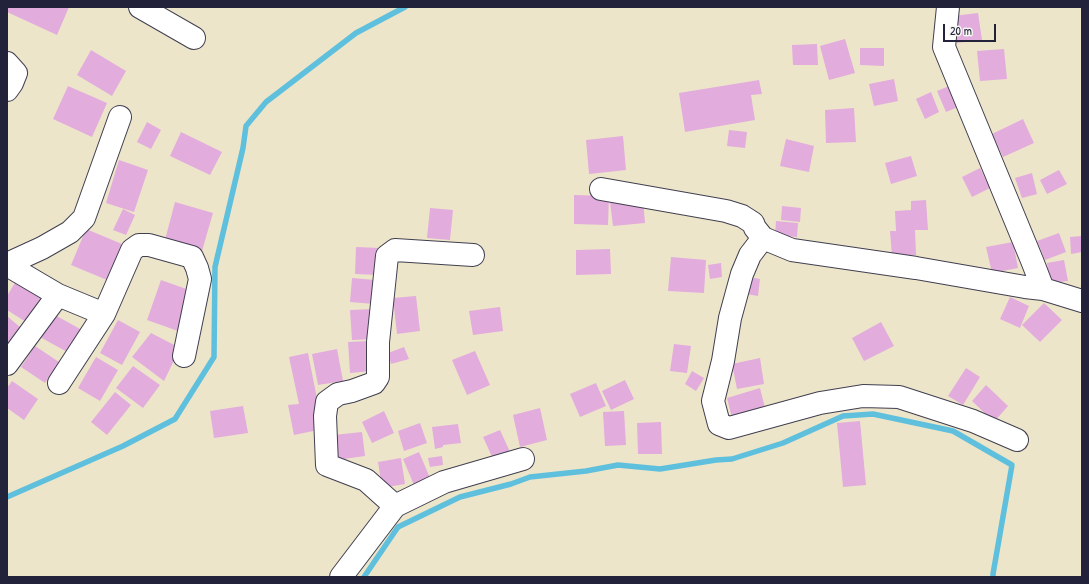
<!DOCTYPE html>
<html>
<head>
<meta charset="utf-8">
<style>
	body { margin:0 }
	#map { position:relative; width:1089px; height:584px; overflow:hidden; background:#ede5ca; font-family:"Patrick Hand",sans-serif }
	canvas { display:block }
	.frame { position:absolute; inset:0; border:8px solid #22223b; pointer-events:none }
	.scale { position:absolute; left:943px; top:24px; width:53px; height:18px; box-sizing:border-box; border:2px solid #22223b; border-top:0; padding-left:5px; font-size:12px; line-height:14px; white-space:nowrap; color:#22223b; -webkit-text-stroke:3px #f6f6f2; paint-order:stroke }
</style>
</head>
<body>
<div id="map">
<canvas width="1089" height="584"></canvas>
<div class="frame"></div>
<div class="scale">20 m</div>
</div>
<script>
const ctx = document.querySelector('canvas').getContext('2d');
ctx.lineJoin = 'round';
function trace(path, color, width, dash) { ctx.strokeStyle = color; ctx.lineWidth = width; ctx.lineCap = dash ? 'butt' : 'round'; ctx.setLineDash(dash || []); ctx.stroke(path); }
function fillPath(path, color) { ctx.fillStyle = color; ctx.fill(path, 'evenodd'); }
trace(new Path2D(`
	M 7,497 L 123,446 L 175,419 L 214,357 L 215,267 L 243,148 L 246,126 L 266,102 L 356,33 L 405,7
	M 364,577 L 398,527 L 460,497 L 511,484 L 530,477 L 586,471 L 618,465 L 660,469 L 716,460 L 732,459 L 783,443 L 843,416 L 873,414 L 953,431 L 1012,465 L 993,574 L 993,577`), '#5fc0dd', 5.5);
fillPath(new Path2D(`
	M 7,7 L 69,7 L 57,35 L 7,12 Z
	M 978,13 L 982,40 L 957,43 L 953,16 Z
	M 845,39 L 855,73 L 829,80 L 820,46 Z
	M 817,44 L 818,65 L 793,65 L 792,45 Z
	M 860,48 L 884,48 L 884,66 L 860,65 Z
	M 1004,49 L 1007,79 L 980,81 L 977,51 Z
	M 91,50 L 126,71 L 112,96 L 77,75 Z
	M 894,79 L 898,101 L 874,106 L 869,84 Z
	M 759,80 L 762,94 L 751,95 L 755,120 L 685,132 L 679,93 Z
	M 68,86 L 107,103 L 92,137 L 53,119 Z
	M 949,86 L 958,107 L 946,112 L 937,91 Z
	M 931,92 L 939,112 L 925,119 L 916,99 Z
	M 854,108 L 856,142 L 826,143 L 825,110 Z
	M 1023,119 L 1034,143 L 1003,157 L 992,134 Z
	M 147,122 L 161,130 L 151,149 L 137,142 Z
	M 729,130 L 747,132 L 745,148 L 727,146 Z
	M 181,132 L 222,152 L 210,175 L 170,156 Z
	M 623,136 L 626,170 L 589,174 L 586,140 Z
	M 786,139 L 814,146 L 809,172 L 780,166 Z
	M 911,156 L 917,176 L 891,184 L 885,163 Z
	M 119,160 L 148,170 L 134,212 L 106,203 Z
	M 980,168 L 990,188 L 972,197 L 962,177 Z
	M 1059,170 L 1067,184 L 1047,194 L 1040,180 Z
	M 1032,173 L 1037,194 L 1022,198 L 1015,178 Z
	M 574,195 L 609,196 L 608,225 L 574,224 Z
	M 643,199 L 645,223 L 613,226 L 610,202 Z
	M 926,200 L 928,230 L 915,230 L 916,255 L 892,256 L 890,231 L 896,231 L 895,211 L 911,210 L 911,201 Z
	M 175,202 L 213,213 L 202,251 L 165,240 Z
	M 782,206 L 801,208 L 800,222 L 781,220 Z
	M 430,208 L 453,210 L 450,240 L 427,238 Z
	M 123,209 L 135,215 L 126,235 L 113,230 Z
	M 776,221 L 798,223 L 797,237 L 775,235 Z
	M 86,229 L 122,244 L 107,280 L 71,265 Z
	M 1059,233 L 1066,252 L 1045,260 L 1037,241 Z
	M 1082,236 L 1082,252 L 1071,254 L 1070,237 Z
	M 1013,242 L 1018,268 L 992,273 L 986,247 Z
	M 356,247 L 380,248 L 379,275 L 355,274 Z
	M 610,249 L 611,274 L 576,275 L 576,250 Z
	M 671,257 L 706,260 L 704,293 L 668,291 Z
	M 1064,260 L 1068,281 L 1050,283 L 1047,263 Z
	M 721,263 L 722,277 L 710,279 L 708,265 Z
	M 749,277 L 760,279 L 758,296 L 746,294 Z
	M 352,278 L 375,280 L 374,304 L 350,302 Z
	M 161,280 L 192,291 L 178,331 L 147,320 Z
	M 16,281 L 41,297 L 26,322 L 7,310 L 7,296 Z
	M 416,296 L 420,331 L 397,334 L 393,298 Z
	M 1010,297 L 1029,306 L 1020,328 L 1000,319 Z
	M 1044,303 L 1062,320 L 1040,342 L 1022,325 Z
	M 500,307 L 503,331 L 473,335 L 469,311 Z
	M 374,309 L 375,339 L 352,340 L 350,310 Z
	M 53,314 L 82,330 L 69,353 L 40,337 Z
	M 7,316 L 21,328 L 7,346 Z
	M 118,320 L 140,332 L 122,365 L 100,353 Z
	M 881,322 L 894,346 L 864,361 L 852,338 Z
	M 151,333 L 180,348 L 164,381 L 132,357 Z
	M 370,341 L 372,371 L 350,373 L 348,342 Z
	M 674,344 L 691,346 L 687,373 L 670,371 Z
	M 35,346 L 59,362 L 45,383 L 21,367 Z
	M 404,347 L 409,359 L 391,364 L 388,353 Z
	M 337,349 L 343,381 L 318,385 L 312,354 Z
	M 475,351 L 490,385 L 467,395 L 452,360 Z
	M 308,353 L 323,429 L 294,435 L 288,405 L 299,404 L 289,357 Z
	M 96,357 L 118,370 L 100,401 L 78,388 Z
	M 760,358 L 764,384 L 737,389 L 732,364 Z
	M 133,366 L 160,385 L 143,408 L 116,388 Z
	M 966,368 L 980,377 L 963,405 L 948,396 Z
	M 692,371 L 704,378 L 696,391 L 685,384 Z
	M 625,380 L 634,399 L 611,410 L 602,391 Z
	M 12,381 L 38,399 L 24,420 L 7,408 L 7,388 Z
	M 596,383 L 606,406 L 580,417 L 570,394 Z
	M 986,385 L 1008,406 L 994,422 L 972,401 Z
	M 760,388 L 765,408 L 732,418 L 727,398 Z
	M 115,392 L 131,405 L 107,435 L 91,422 Z
	M 243,406 L 248,433 L 214,438 L 210,411 Z
	M 540,408 L 547,440 L 520,447 L 513,415 Z
	M 384,411 L 394,433 L 372,443 L 362,422 Z
	M 624,411 L 626,445 L 605,446 L 603,412 Z
	M 860,421 L 866,485 L 843,487 L 837,423 Z
	M 661,422 L 662,454 L 638,454 L 637,423 Z
	M 420,423 L 427,443 L 404,451 L 398,431 Z
	M 458,424 L 461,443 L 443,445 L 443,447 L 435,449 L 432,427 Z
	M 500,430 L 510,452 L 493,459 L 483,437 Z
	M 362,432 L 365,456 L 337,460 L 334,435 Z
	M 419,452 L 430,478 L 414,485 L 403,459 Z
	M 442,456 L 443,465 L 430,467 L 428,458 Z
	M 401,458 L 405,484 L 382,488 L 378,462 Z`), '#e2acdd');
const minor = new Path2D(`
	M 140,7 L 194,38
	M 948,7 L 944,47 L 1033,263 L 1043,289 L 1082,301
	M 7,63 L 16,73 L 12,83 L 7,90
	M 601,189 L 726,211 L 742,216 L 753,223 L 755,228 L 763,238 L 792,250 L 916,268 L 1025,287 L 1043,289
	M 763,238 L 750,255 L 742,274 L 730,318 L 723,361 L 713,401 L 719,424 L 729,428 L 820,403 L 863,396 L 899,397 L 973,421 L 1017,440
	M 7,264 L 42,248 L 70,232 L 84,218 L 120,117
	M 7,265 L 58,295 L 104,314
	M 7,364 L 58,295
	M 59,383 L 104,314 L 132,250 L 139,245 L 149,245 L 192,257 L 197,268 L 200,279 L 184,356
	M 395,506 L 366,480 L 327,465 L 325,416 L 327,402 L 338,394 L 352,391 L 374,383 L 378,377 L 378,342 L 387,256 L 395,250 L 473,255
	M 341,577 L 395,506 L 444,482 L 523,459`);
trace(minor, '#403f50', 24);
trace(minor, '#fff', 22);
</script>
</body>
</html>
